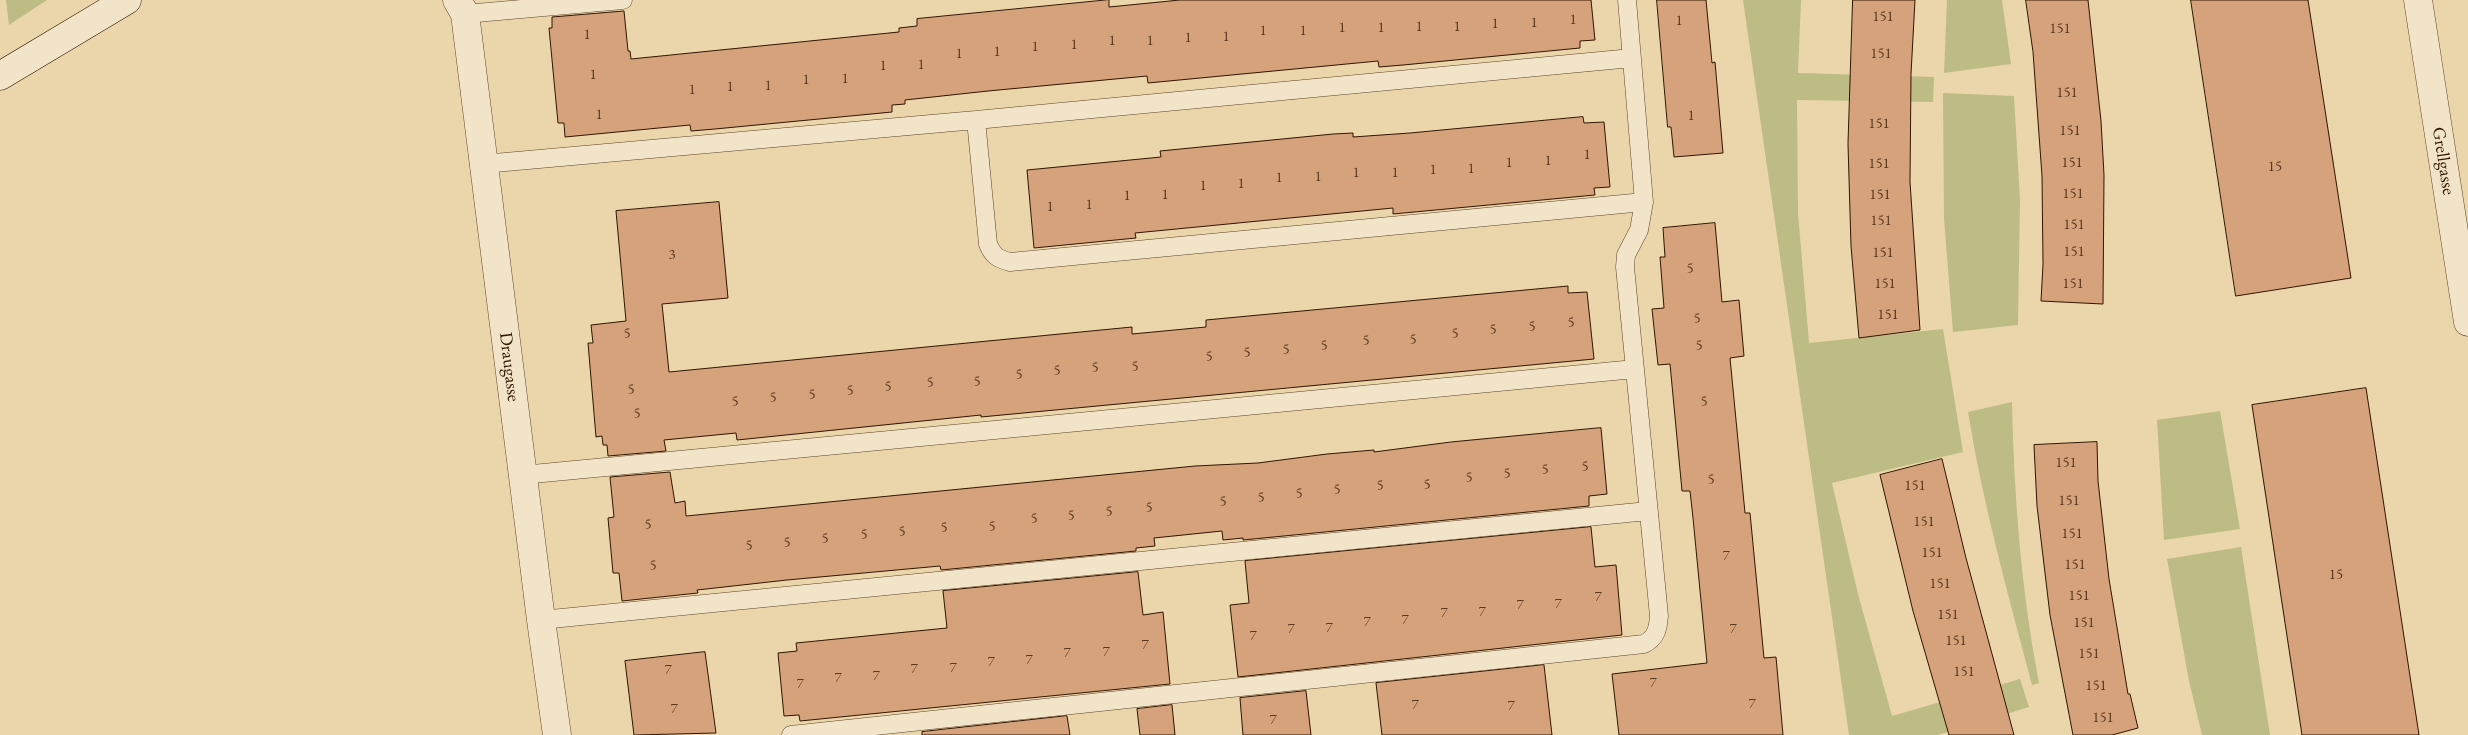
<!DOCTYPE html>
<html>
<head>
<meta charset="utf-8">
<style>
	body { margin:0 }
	canvas { display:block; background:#ebd5aa }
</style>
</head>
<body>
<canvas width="2468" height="735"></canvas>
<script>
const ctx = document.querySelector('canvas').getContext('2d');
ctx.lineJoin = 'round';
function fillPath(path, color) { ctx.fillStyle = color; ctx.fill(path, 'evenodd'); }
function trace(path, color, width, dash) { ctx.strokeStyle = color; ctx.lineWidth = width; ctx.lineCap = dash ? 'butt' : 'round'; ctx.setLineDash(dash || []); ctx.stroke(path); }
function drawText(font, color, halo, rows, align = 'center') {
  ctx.font = font + ' "EB Garamond",serif'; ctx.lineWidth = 5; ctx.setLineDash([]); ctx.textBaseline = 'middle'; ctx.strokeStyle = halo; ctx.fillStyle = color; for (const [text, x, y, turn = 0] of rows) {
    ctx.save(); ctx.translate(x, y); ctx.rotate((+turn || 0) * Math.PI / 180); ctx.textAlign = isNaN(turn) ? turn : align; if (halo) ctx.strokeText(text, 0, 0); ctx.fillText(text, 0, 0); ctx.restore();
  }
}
fillPath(new Path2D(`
	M 6,0 L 47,0 L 9,25 Z
	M 1743,0 L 1801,0 L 1798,73 L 1934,77 L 1933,102 L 1797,100 L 1798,213 L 1809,343 L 1943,329 L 1963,452 L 1832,483 L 1858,594 L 1892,716 L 2020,679 L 2029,707 L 1938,735 L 1849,735 Z
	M 1947,0 L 2002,0 L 2011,64 L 1944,73 Z
	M 1943,93 L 2014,96 L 2020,201 L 2018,325 L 1953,332 L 1944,218 Z
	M 2012,402 C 2014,497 2021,590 2039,683 L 2032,685 C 2008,594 1983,505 1968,412 Z
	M 2220,411 L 2240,529 L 2164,540 L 2157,420 Z
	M 2241,547 L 2270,735 L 2202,735 L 2189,681 L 2167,559 Z`), '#bdbc84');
const building = new Path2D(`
	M 1109,0 L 1109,7 L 1180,0 L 1591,0 L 1595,40 L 1580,41 L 1580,48 L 1403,65 L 1379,67 L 1378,61 L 1148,83 L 1147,76 L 988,91 L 905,100 L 905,104 L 892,105 L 892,112 L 715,129 L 691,131 L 690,125 L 565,137 L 564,123 L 558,123 L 549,28 L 552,28 L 552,17 L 624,11 L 628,51 L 630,51 L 631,59 L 899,32 L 899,28 L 917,26 L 917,19 Z
	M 1657,0 L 1706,0 L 1712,63 L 1715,62 L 1723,153 L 1674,157 L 1671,127 L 1668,127 Z
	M 1853,0 L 1915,0 L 1911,74 L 1910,182 L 1920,330 L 1859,338 L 1851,246 L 1848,144 Z
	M 2026,0 L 2088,0 L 2101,121 L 2104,175 L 2103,304 L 2041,301 L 2043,264 L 2042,176 L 2033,52 Z
	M 2191,0 L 2308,0 L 2351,278 L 2236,296 Z
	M 1583,117 L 1584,123 L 1604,122 L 1610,187 L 1594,188 L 1595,195 L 1393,214 L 1393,208 L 1135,233 L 1136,238 L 1034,248 L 1027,170 L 1161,157 L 1160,151 L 1333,134 L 1353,133 L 1353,137 L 1410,133 Z
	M 719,202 L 728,298 L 662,304 L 669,372 L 1132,327 L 1132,334 L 1206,327 L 1206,320 L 1568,286 L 1568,293 L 1587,292 L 1594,359 L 981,417 L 981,415 L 737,440 L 736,433 L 664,440 L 666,451 L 608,456 L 607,445 L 603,445 L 602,436 L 596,437 L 588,343 L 593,343 L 591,325 L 626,321 L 616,211 Z
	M 1715,223 L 1722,302 L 1739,300 L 1744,356 L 1730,358 L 1745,513 L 1750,513 L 1764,658 L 1776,657 L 1783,735 L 1619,735 L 1612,674 L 1707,663 L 1693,518 L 1690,491 L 1682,491 L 1670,364 L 1658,365 L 1652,309 L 1664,308 L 1660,257 L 1665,257 L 1663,228 Z
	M 2366,388 L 2419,735 L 2302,735 L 2252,405 Z
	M 1601,428 L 1607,494 L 1589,496 L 1589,506 L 1243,540 L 1243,538 L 1223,540 L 1222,531 L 1154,538 L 1155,546 L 1136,548 L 1136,551 L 941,570 L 940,566 L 787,580 L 697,590 L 698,593 L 622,601 L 619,573 L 613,573 L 608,518 L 614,517 L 610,477 L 670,472 L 675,503 L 685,501 L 686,516 L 1195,466 L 1258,463 L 1327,454 L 1374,450 L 1374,452 L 1451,442 Z
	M 2097,442 L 2098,481 L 2109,579 L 2128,694 L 2130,694 L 2138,728 L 2112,735 L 2073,735 L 2050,615 L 2037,506 L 2034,445 Z
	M 1942,459 L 1966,558 L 2014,735 L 1949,735 L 1913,611 L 1880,475 Z
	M 1591,527 L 1595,567 L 1616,565 L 1622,635 L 1238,677 L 1230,605 L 1249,603 L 1245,561 Z
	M 1138,572 L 1143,615 L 1163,612 L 1170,684 L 800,721 L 799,715 L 784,716 L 778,653 L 797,651 L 796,643 L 947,628 L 943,591 Z
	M 705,652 L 716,733 L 634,735 L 625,661 Z
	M 1544,665 L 1552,735 L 1382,735 L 1376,683 Z
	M 1306,691 L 1311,735 L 1243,735 L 1240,698 Z
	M 1172,705 L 1175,735 L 1140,735 L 1137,709 Z
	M 1067,716 L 1070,735 L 922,735 L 922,732 Z`);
fillPath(building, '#d5a27b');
trace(building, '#301500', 1);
const service = new Path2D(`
	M 465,14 L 623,0
	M 976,120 L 988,244 C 993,256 998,259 1010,262 L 1644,202
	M 483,164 L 976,120 L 1632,58
	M 522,475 L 1635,369
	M 541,620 L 1648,511
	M 791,735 L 1644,644 C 1656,638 1658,629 1659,616 L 1625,267 L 1626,255 L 1639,230 L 1644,202 L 1627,0`);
const minor = new Path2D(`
	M 457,0 L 465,14 L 541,620 L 557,735
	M 2418,0 L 2468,322`);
const secondary = new Path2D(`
	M 0,76 L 127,0`);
trace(service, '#5f452a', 19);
trace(minor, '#5f452a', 29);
trace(secondary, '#301500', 29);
trace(service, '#f2e4c8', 18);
trace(minor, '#f2e4c8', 28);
trace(secondary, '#f2e4c8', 28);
drawText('15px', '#59381f', null, [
	["151",1883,17],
	["1",1573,20],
	["1",1679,21],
	["1",1534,23],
	["1",1495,24],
	["1",1419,27],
	["1",1457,27],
	["1",1342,28],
	["1",1381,28],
	["151",2060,29],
	["1",1263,31],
	["1",1303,31],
	["1",587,35],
	["1",1226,37],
	["1",1188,38],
	["1",1112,41],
	["1",1150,41],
	["1",1074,45],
	["1",1035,47],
	["1",997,52],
	["1",959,54],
	["151",1881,54],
	["1",921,65],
	["1",883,66],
	["1",593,75],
	["1",845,79],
	["1",806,80],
	["1",768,86],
	["1",730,87],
	["1",692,90],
	["151",2067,93],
	["1",599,115],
	["1",1691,116],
	["151",1879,124],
	["151",2070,131],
	["1",1587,155],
	["1",1548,161],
	["1",1509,163],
	["151",2072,163],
	["151",1879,164],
	["15",2275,167],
	["1",1471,169],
	["1",1433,170],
	["1",1356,173],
	["1",1395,173],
	["1",1318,177],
	["1",1279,178],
	["1",1241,184],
	["1",1203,186],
	["151",2073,194],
	["1",1165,195],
	["151",1880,195],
	["1",1127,196],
	["1",1089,205],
	["1",1050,207],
	["151",1881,221],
	["151",2074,225],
	["151",2074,252],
	["151",1883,253],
	["3",672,255],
	["5",1690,269],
	["151",1885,284],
	["151",2073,284],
	["151",1888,315],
	["5",1697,319],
	["5",1571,323],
	["5",1532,327],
	["5",1493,330],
	["5",627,334],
	["5",1455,334],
	["5",1413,340],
	["5",1366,341],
	["5",1324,346],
	["5",1699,346],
	["5",1286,350],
	["5",1247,353],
	["5",1209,357],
	["5",1135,367],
	["5",1095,368],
	["5",1057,371],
	["5",1019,375],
	["5",977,382],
	["5",930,383],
	["5",888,387],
	["5",631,390],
	["5",850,391],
	["5",812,395],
	["5",773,398],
	["5",735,402],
	["5",1704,402],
	["5",637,414],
	["151",2066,463],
	["5",1585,467],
	["5",1545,470],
	["5",1507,474],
	["5",1469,478],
	["5",1711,480],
	["5",1427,485],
	["5",1380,486],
	["151",1915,486],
	["5",1337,490],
	["5",1299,494],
	["5",1261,498],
	["151",2069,501],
	["5",1223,502],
	["5",1149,508],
	["5",1109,512],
	["5",1071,516],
	["5",1034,519],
	["151",1924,522],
	["5",648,525],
	["5",992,527],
	["5",944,528],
	["5",902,532],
	["151",2072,534],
	["5",864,535],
	["5",825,539],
	["5",787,543],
	["5",749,546],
	["151",1932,553],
	["7",1726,556],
	["151",2075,565],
	["5",653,566],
	["15",2336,575],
	["151",1940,584],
	["151",2079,596],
	["7",1598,597],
	["7",1558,604],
	["7",1520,605],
	["7",1482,612],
	["7",1444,613],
	["151",1948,615],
	["7",1405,620],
	["7",1367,622],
	["151",2084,623],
	["7",1329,628],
	["7",1291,629],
	["7",1733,629],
	["7",1253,636],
	["151",1956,641],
	["7",1145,645],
	["7",1106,652],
	["7",1067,653],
	["151",2089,654],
	["7",1029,660],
	["7",991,662],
	["7",953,668],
	["7",914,669],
	["7",668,670],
	["151",1964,672],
	["7",876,676],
	["7",838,678],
	["7",1653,683],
	["7",800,684],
	["151",2096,686],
	["7",1752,704],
	["7",1415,705],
	["7",1511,706],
	["7",674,709],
	["151",2103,718],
	["7",1273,720]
]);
drawText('18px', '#301500', '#f2e4c8', [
	["Grellgasse",2443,161,81],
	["Draugasse",509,367,83]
]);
</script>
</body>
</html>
